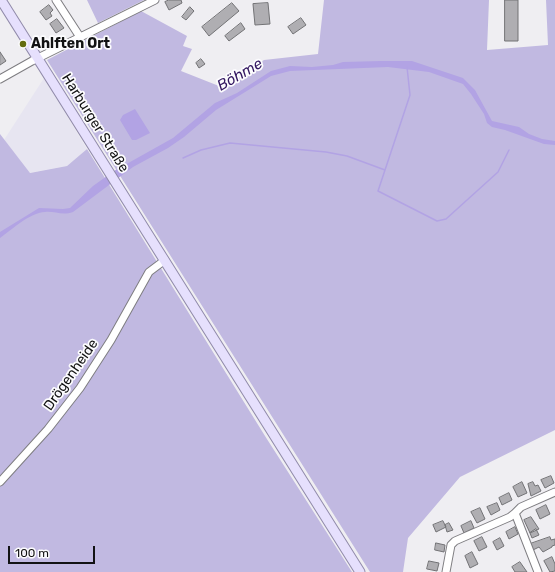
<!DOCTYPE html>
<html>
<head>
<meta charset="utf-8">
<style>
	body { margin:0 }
	#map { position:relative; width:555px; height:572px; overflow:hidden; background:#efeef2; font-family:Rubik,sans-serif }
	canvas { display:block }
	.scale { position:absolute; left:8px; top:546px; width:87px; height:18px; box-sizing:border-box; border:2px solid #121213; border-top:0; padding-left:5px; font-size:12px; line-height:14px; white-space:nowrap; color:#121213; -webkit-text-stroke:3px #fcfcfe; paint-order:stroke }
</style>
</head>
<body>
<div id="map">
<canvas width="555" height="572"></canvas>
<div class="scale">100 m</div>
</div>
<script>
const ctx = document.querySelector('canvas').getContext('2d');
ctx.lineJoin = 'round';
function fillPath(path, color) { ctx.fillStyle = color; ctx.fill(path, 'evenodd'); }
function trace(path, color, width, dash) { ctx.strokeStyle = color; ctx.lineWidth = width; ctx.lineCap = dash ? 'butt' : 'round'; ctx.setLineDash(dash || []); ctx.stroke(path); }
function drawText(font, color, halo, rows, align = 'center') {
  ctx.font = font + ' Rubik,sans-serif'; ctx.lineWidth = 3.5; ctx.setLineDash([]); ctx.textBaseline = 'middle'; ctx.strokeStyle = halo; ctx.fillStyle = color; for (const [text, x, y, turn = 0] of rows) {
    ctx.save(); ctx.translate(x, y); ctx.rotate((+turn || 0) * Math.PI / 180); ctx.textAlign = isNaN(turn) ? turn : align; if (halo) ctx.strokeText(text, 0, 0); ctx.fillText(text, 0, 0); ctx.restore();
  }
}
fillPath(new Path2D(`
	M 44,78 L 87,149 L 67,166 L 29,173 L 4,140 Z`), '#e7e5f1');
fillPath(new Path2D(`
	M 87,0 L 144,0 L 98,23 Z
	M 324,0 L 489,0 L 487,50 L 548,45 L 546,0 L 555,0 L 555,430 L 460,477 L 408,538 L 403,572 L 370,572 L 47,60 L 141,11 L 187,36 L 183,46 L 192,49 L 181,71 L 224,88 L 264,60 L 318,54 Z
	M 0,134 L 30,173 L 67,166 L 87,149 L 265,436 L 352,572 L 0,572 Z`), '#c1b9e1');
fillPath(new Path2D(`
	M 381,61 L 412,61 L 463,78 L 475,90 L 492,121 L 519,127 L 529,134 L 542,139 L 555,141 L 555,145 L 544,144 L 505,130 L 492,127 L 487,123 L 484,114 L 471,94 L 463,84 L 429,72 L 388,67 L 290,71 L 271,76 L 216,110 L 184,137 L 168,148 L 133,167 L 73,212 C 62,216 55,211 45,212 C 29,213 13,229 0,238 L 0,232 L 39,208 L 63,209 L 70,208 L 93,186 L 114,171 L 173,138 L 215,103 L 237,93 L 271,71 L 290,66 L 312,67 L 333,65 L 343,62 Z
	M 135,109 L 150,133 L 136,140 L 132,140 L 120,120 L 123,115 Z`), '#b2a3e4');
trace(new Path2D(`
	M 407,67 L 410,95 L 378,191 L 437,221 L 446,219 L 498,172 L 509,150
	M 183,158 L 201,150 L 230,143 L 326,152 L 347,156 L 385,170`), '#b2a3e4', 1.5);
const building = new Path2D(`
	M 169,0 L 181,0 L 182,3 L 169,10 L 165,2 Z
	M 505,0 L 518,0 L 518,41 L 505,41 Z
	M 232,3 L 239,11 L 209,36 L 202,27 Z
	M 268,3 L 270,24 L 255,25 L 253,4 Z
	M 49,5 L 53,10 L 50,13 L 52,16 L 46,20 L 40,12 Z
	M 190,7 L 194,11 L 186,20 L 182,17 Z
	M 301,18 L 306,25 L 293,34 L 288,27 Z
	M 57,19 L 64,28 L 56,33 L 50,24 Z
	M 241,23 L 245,29 L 229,41 L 225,36 Z
	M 0,52 L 6,61 L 0,65 Z
	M 201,59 L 205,64 L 199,68 L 196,63 Z
	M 551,476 L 554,483 L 545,488 L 541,480 Z
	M 522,482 L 527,493 L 518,497 L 513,487 Z
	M 533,482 L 535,486 L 538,485 L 541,491 L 531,496 L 528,484 Z
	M 509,493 L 512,500 L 502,505 L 499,498 Z
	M 497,503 L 500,510 L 491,515 L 487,507 Z
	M 546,505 L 550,514 L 540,519 L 536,510 Z
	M 480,508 L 485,519 L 477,523 L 471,512 Z
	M 531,517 L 539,529 L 530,533 L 524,520 Z
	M 443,521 L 446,527 L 436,532 L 433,525 Z
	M 471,521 L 474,528 L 464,533 L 461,526 Z
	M 449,523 L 453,530 L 447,532 L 445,525 Z
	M 515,527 L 518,534 L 509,539 L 506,532 Z
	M 536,529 L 539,535 L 532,538 L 530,533 Z
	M 482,537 L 487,547 L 479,551 L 474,541 Z
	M 550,537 L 551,540 L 555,539 L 555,545 L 552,546 L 552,547 L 543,552 L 539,547 L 533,550 L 530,544 Z
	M 500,538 L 504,546 L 497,550 L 493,542 Z
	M 436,543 L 445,545 L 444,552 L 435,550 Z
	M 472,552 L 478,564 L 470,568 L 465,556 Z
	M 552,557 L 555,564 L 555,571 L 550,572 L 544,561 Z
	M 429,561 L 439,563 L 437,571 L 427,569 Z
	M 520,562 L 527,572 L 515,572 L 512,567 Z`);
fillPath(building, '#afaeb2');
trace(building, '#727275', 1);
const minor = new Path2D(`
	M 56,0 L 80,37
	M 0,79 L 32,61 L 155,0
	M 0,482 L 48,429 L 80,388 L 111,340 L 149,272 L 165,260
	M 515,513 L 521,507 L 555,492
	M 446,572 L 451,545 L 455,541 L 510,517 L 515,513 L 538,572`);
const major = new Path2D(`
	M 1,0 L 360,572`);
trace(minor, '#7e7d81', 9);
trace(major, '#918baa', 11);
trace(minor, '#fff', 7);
trace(major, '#e6e0fd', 9);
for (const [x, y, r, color] of [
	[23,44,4,"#646c11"]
]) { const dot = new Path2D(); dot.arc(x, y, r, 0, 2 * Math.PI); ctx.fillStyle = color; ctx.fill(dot); trace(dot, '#fcfcfe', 1.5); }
drawText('bold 14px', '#121213', '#fcfcfe', [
	["Ahlften Ort",31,44]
], 'left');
drawText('14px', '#121213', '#fcfcfe', [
	["Harburger Straße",95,123,58],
	["Drögenheide",71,375,-55]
]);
drawText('italic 15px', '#31155f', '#fcfcfe', [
	["Böhme",240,75,-30]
]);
</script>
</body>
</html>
